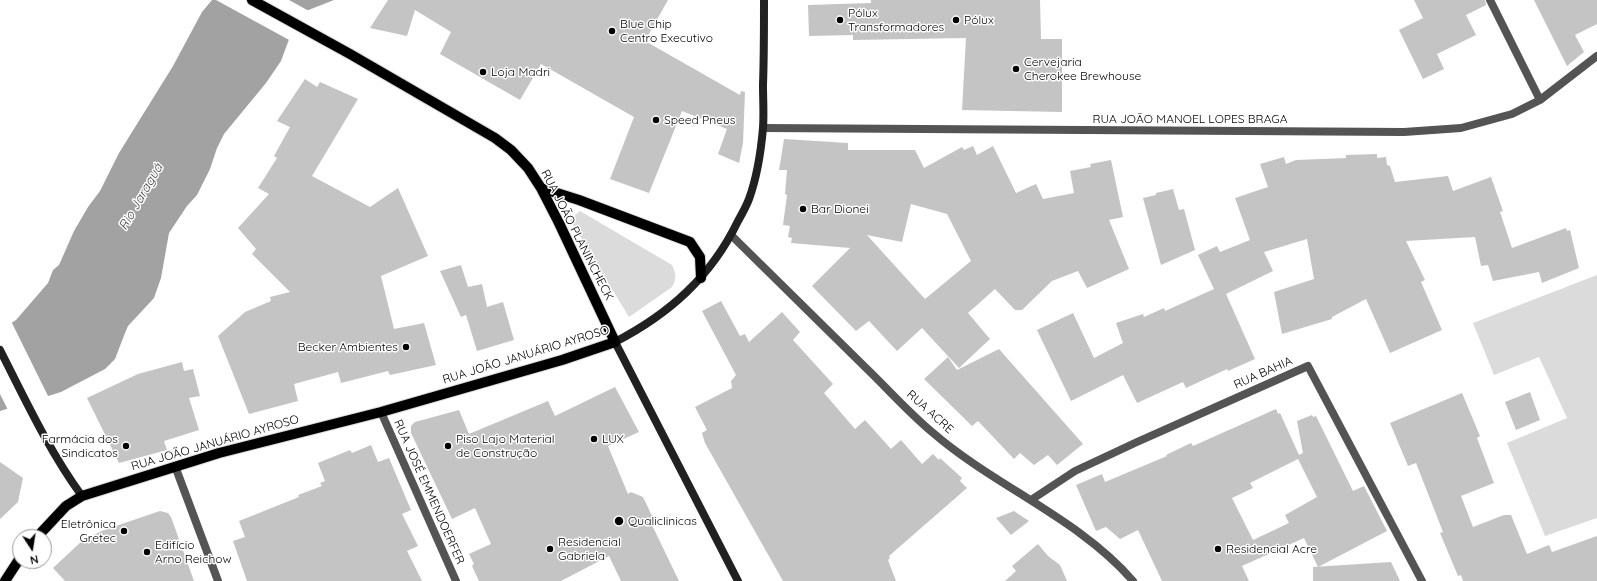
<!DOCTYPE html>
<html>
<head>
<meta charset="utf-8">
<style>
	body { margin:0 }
	#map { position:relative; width:1597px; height:581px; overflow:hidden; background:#fff; font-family:Quicksand,sans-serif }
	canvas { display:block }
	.north { position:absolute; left:12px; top:529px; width:40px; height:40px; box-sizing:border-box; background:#fff; border:1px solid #999; border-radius:50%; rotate:168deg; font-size:11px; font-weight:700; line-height:16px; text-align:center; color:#000 }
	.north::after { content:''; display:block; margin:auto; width:14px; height:18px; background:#000; clip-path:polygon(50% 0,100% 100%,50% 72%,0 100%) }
</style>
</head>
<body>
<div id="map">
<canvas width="1597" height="581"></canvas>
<div class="north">N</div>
</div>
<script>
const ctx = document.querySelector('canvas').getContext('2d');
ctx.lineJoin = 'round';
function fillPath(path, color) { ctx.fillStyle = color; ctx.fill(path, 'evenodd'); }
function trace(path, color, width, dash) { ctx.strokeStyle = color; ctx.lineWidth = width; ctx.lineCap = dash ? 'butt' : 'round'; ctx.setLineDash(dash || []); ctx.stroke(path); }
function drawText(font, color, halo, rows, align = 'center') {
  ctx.font = font + ' Quicksand,sans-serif'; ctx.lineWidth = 3; ctx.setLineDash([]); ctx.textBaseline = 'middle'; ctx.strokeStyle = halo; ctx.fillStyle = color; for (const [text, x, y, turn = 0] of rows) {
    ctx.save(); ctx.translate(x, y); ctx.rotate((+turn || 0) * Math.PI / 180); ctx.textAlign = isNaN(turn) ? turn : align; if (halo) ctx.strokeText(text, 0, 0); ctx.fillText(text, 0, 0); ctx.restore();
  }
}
fillPath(new Path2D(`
	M 580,211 L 672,265 C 676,274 677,278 672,287 L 629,317 L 570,220 Z
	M 1597,275 L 1597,518 L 1545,536 L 1507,443 L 1567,418 L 1539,357 L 1494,375 L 1473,323 Z`), '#dbdbdb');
fillPath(new Path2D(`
	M 212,0 L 334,0 L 306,11 L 291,34 L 281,61 L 266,83 L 224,134 L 217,148 L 210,169 L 197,195 L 187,206 L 169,233 L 161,278 L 154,298 L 128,326 L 125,333 L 115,359 L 105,369 L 61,392 L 0,411 L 0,330 L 16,320 L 48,283 L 53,270 L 59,265 L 74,231 L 88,207 L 100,191 L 119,153 L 173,66 L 202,12 Z`), '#a2a2a2');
fillPath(new Path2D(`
	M 216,0 L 289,0 L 309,11 L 304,17 L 291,41 Z
	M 11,321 L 49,398 L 8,410 L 0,394 L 0,328 Z`), '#fff');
fillPath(new Path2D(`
	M 388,0 L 668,0 L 645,41 L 740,95 L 741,91 L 745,92 L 743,143 L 739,163 L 718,154 L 727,129 L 682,111 L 649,193 L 610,179 L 634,117 L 541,64 L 520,100 L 440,54 L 451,32 L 415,10 L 407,36 L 370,28 Z
	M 871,0 L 1040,0 L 1041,39 L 1062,39 L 1062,112 L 962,110 L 966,38 L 853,40 L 853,35 L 809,36 L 808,5 L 871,3 Z
	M 1414,0 L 1485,0 L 1486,5 L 1466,15 L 1476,35 L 1437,54 L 1444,69 L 1423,79 L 1399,30 L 1423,18 Z
	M 1534,0 L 1597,0 L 1597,24 L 1575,35 L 1584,52 L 1567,66 Z
	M 305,79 L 317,87 L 320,82 L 358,99 L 312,176 L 370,207 L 398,188 L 428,256 L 381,276 L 394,329 L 424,323 L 436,365 L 390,375 L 388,371 L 341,383 L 338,372 L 294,384 L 298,401 L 249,414 L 218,336 L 245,312 L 271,301 L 270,297 L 290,292 L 252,254 L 256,249 L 238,228 L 269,194 L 258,188 L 277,158 L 274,156 L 290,127 L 277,121 Z
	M 784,139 L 848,143 L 848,150 L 915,150 L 924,168 L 962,147 L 964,150 L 973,146 L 977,155 L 993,146 L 1016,193 L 1036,184 L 1043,199 L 1074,193 L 1070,171 L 1091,167 L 1090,164 L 1111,160 L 1123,217 L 1109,220 L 1129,269 L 1087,288 L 1078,271 L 1052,281 L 1022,310 L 1015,310 L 995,289 L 968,313 L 990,339 L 959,368 L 922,328 L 897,351 L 869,321 L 856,331 L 812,286 L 850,248 L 791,243 L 792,238 L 788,237 L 790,226 L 783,225 L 787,195 L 785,194 L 787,170 L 779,170 ZM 911,204 L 947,214 L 971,261 L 925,299 L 867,235 L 902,242 Z
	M 1377,154 L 1377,158 L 1386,157 L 1387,165 L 1390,166 L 1395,182 L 1448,176 L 1453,191 L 1491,177 L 1503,211 L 1500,212 L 1512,248 L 1566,228 L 1567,231 L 1570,230 L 1579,268 L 1542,283 L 1539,272 L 1493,281 L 1488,265 L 1481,266 L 1475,237 L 1406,241 L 1425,280 L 1421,282 L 1442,330 L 1390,353 L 1366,299 L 1332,317 L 1332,319 L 1282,334 L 1274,292 L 1314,279 L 1307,239 L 1264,252 L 1273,271 L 1226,294 L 1255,359 L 1228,371 L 1227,369 L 1186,388 L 1183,382 L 1137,403 L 1123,375 L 1071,401 L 1037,330 L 1073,313 L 1094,358 L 1123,343 L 1116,323 L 1143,314 L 1144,317 L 1164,308 L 1165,311 L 1214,289 L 1198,255 L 1217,246 L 1220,252 L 1250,240 L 1235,198 L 1268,187 L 1260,164 L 1284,157 L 1286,164 L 1296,160 L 1346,158 L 1346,155 Z
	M 1173,189 L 1179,210 L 1184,209 L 1195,250 L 1161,265 L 1143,198 L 1156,195 L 1156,193 Z
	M 461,265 L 468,287 L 482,284 L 487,307 L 503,302 L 514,340 L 477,351 L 466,315 L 461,317 L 440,271 Z
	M 721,301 L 740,336 L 745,334 L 749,342 L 782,312 L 800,332 L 793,340 L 833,384 L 824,393 L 855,429 L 865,420 L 891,449 L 901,440 L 922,464 L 933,454 L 939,460 L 940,458 L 962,478 L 960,481 L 967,488 L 889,556 L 890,558 L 888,560 L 896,581 L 783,581 L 705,443 L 702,433 L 707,430 L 695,407 L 732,388 L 731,381 L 736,375 L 702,311 Z
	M 999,349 L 1083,444 L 1057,465 L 1048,455 L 1034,465 L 1020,453 L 1014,459 L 978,421 L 972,426 L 924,379 L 948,357 L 957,370 Z
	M 182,362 L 184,371 L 193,369 L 200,396 L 189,398 L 199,430 L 164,441 L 167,450 L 119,463 L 87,398 L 138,374 Z
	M 615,387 L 639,432 L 608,446 L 628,494 L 631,492 L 643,497 L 653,518 L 651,523 L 679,581 L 621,581 L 609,556 L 561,581 L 479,581 L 472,566 L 474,564 L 469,554 L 491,544 L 475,508 L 452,519 L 411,433 L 411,426 L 415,422 L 459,410 L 469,434 L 548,401 L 555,416 Z
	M 1530,392 L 1540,420 L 1516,430 L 1505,402 Z
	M 1462,393 L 1480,436 L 1477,438 L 1494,483 L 1461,496 L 1473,527 L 1504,515 L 1511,515 L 1527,554 L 1549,545 L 1552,552 L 1597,536 L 1597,581 L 1463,581 L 1461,575 L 1458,576 L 1440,533 L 1443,532 L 1416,463 L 1408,466 L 1390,423 Z
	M 1276,409 L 1278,414 L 1280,413 L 1299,455 L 1303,453 L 1297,421 L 1312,415 L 1313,417 L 1316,416 L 1353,491 L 1364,486 L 1387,531 L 1318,567 L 1304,538 L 1242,566 L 1249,581 L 1162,581 L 1138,530 L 1120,539 L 1106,527 L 1096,531 L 1076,485 L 1102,474 L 1105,482 L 1167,456 L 1166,455 L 1191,443 L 1193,446 ZM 1298,459 L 1317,497 L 1285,515 L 1289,523 L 1253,540 L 1232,498 L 1253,488 L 1250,483 Z
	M 371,445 L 378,462 L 389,458 L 411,510 L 402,514 L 418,546 L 407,551 L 422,581 L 247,581 L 233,541 L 245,537 L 239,521 L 299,497 L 298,495 L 322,486 L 320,483 L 325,481 L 318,463 L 350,450 L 352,453 Z
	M 0,462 L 23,478 L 18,502 L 0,519 Z
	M 160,511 L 168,513 L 171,517 L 194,581 L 65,581 L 53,568 L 83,540 L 104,530 Z
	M 1014,511 L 1029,521 L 1011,535 L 996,518 Z
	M 1038,544 L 1048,556 L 1060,565 L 1067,581 L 1005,581 L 1016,571 L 1012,566 Z
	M 1391,562 L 1400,581 L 1313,581 L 1313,567 Z`), '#c4c4c4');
const primary = new Path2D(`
	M 541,188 L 579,200 L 690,242 L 700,257 L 701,278
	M 37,537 L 66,506 L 82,496 L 219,453 L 381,412 L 562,360 L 615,342 L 559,223 L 541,188 L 528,168 L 511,150 L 495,138 L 350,54 L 252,0
	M 5,581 L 20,558`);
trace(primary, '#dbdbdb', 12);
trace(new Path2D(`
	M 1490,0 L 1540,100
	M 763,128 L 1404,132 L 1461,128 L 1512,114 L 1540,100 L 1597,56
	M 731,235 C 776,279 820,323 865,367 C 887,388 908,412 932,432 C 994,486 1080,519 1133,581
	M 381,412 L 456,581
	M 175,466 L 218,581
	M 1031,500 L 1075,471 L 1137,442 L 1308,366 L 1422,581`), '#545454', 8);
trace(new Path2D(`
	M 0,350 C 25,399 49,451 82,496
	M 738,581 L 615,342 C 669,314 711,277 738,221 C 742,214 746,207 749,199 C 757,177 761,151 763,128 C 764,114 763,99 763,85 C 764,57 764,28 764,0`), '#212121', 8);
trace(primary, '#000', 10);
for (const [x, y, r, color] of [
	[840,20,4,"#000"],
	[956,20,4,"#000"],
	[612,31,4,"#000"],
	[1016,69,4,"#000"],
	[483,72,4,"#000"],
	[656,120,4,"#000"],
	[803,209,4,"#000"],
	[406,347,4,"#000"],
	[594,439,4,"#000"],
	[126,446,4,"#000"],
	[448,446,4,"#000"],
	[619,521,5,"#000"],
	[124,531,4,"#000"],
	[550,549,4,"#000"],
	[1218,549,4,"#000"],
	[147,552,4,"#000"]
]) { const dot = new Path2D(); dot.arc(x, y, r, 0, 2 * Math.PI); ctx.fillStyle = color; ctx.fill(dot); trace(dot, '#fff', 1.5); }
drawText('12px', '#000', '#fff', [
	["Pólux",848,13],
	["Transformadores",848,27],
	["Pólux",964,20],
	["Blue Chip",620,24],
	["Centro Executivo",620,38],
	["Cervejaria",1024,62],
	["Cherokee Brewhouse",1024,76],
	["Loja Madri",491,72],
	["Speed Pneus",664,120],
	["Bar Dionei",811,209],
	["Becker Ambientes",398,347,"right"],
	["Farmácia dos",118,439,"right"],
	["Sindicatos",118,453,"right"],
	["Piso Lajo Material",456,439],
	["de Construção",456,453],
	["LUX",602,439],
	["Qualiclinicas",628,521],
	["Eletrônica",116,524,"right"],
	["Gretec",116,538,"right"],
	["Residencial",558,542],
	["Gabriela",558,556],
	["Edifício",155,545],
	["Arno Reichow",155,559],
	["Residencial Acre",1226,549]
], 'left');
drawText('12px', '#000', '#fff', [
	["RUA JOÃO MANOEL LOPES BRAGA",1190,119],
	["RUA JOÃO PLANINCHECK",577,235,63],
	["RUA JOÃO JANUÁRIO AYROSO",526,355,-17],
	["RUA BAHIA",1263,373,-24],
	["RUA ACRE",930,412,42],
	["RUA JOÃO JANUÁRIO AYROSO",215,443,-16],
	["RUA JOSÉ EMMENDOERFER",429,492,66]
]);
drawText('italic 13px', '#434343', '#fff', [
	["Rio Jaraguá",141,197,-60]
]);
</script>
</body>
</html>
